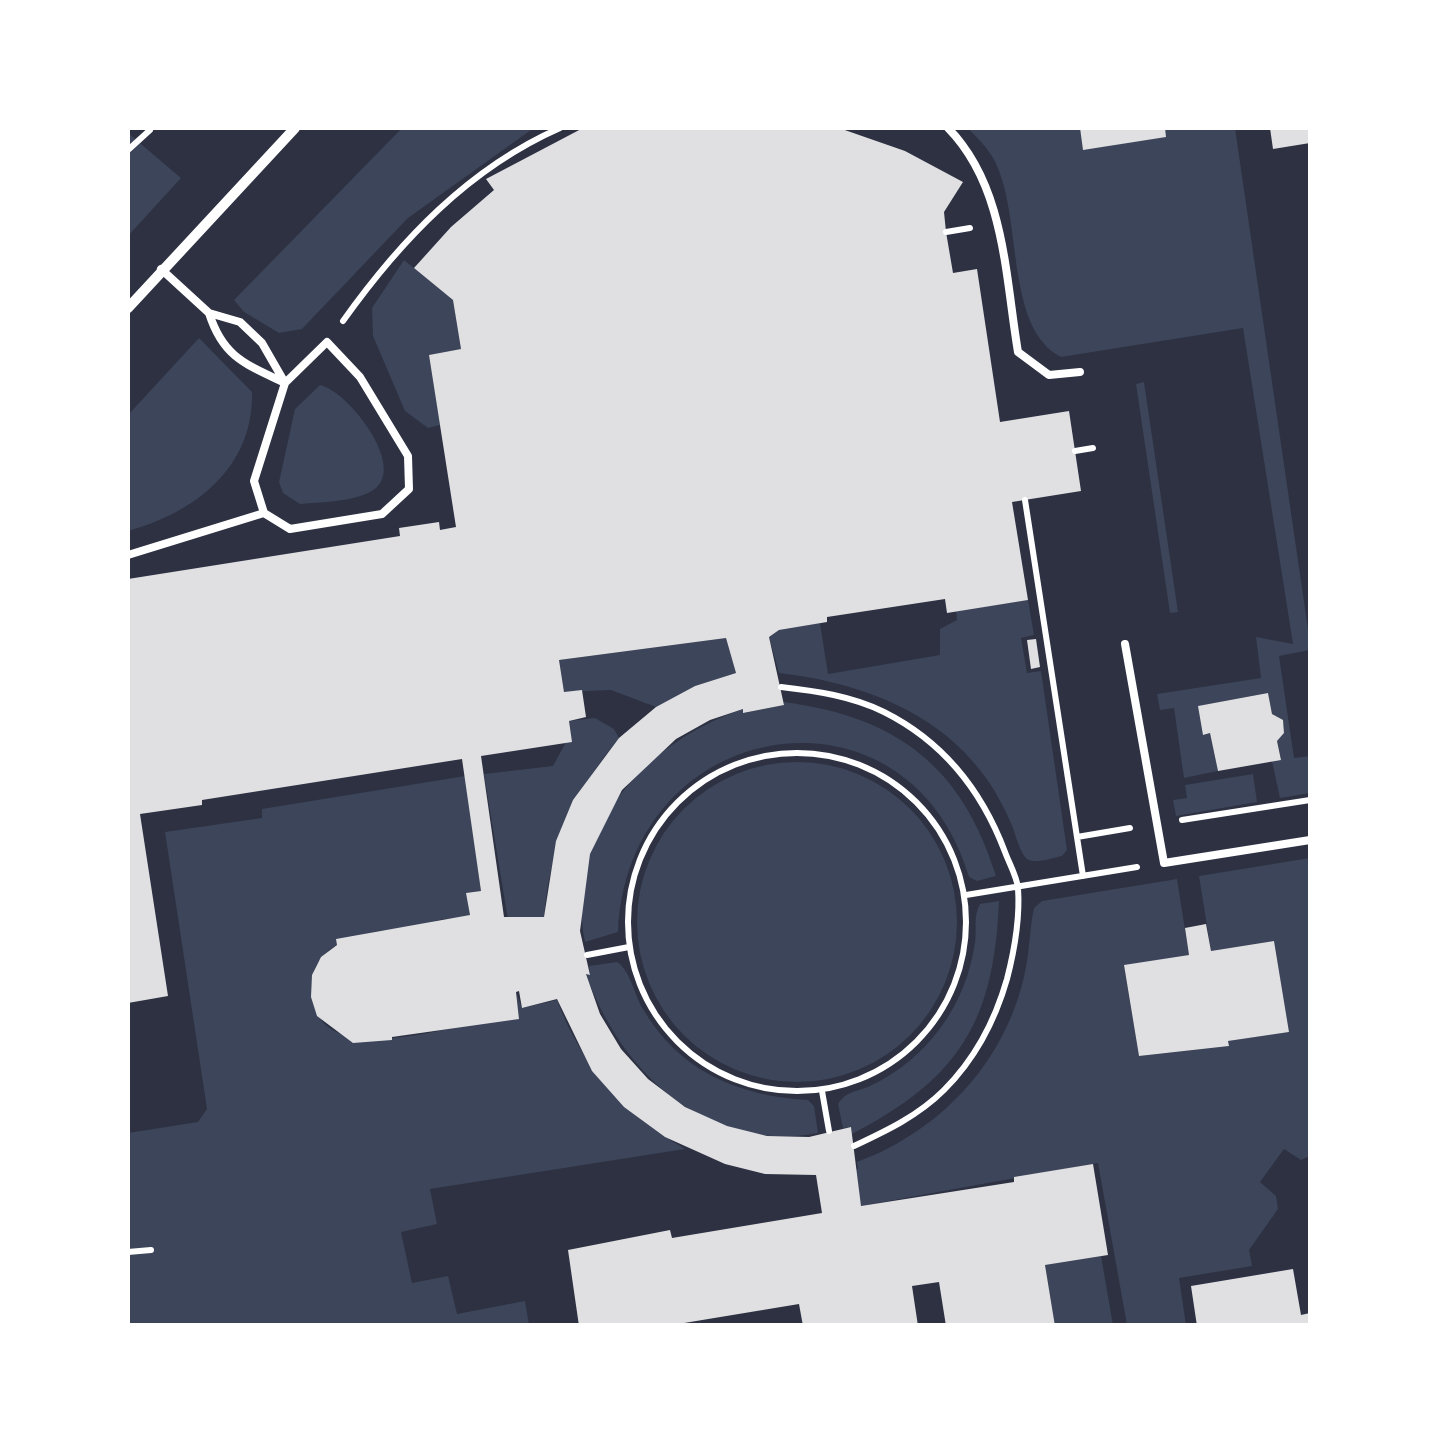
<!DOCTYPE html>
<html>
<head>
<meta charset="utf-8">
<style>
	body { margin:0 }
	#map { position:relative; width:1438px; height:1453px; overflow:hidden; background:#2d3142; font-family:"PT Sans Narrow",sans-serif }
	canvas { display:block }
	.frame { position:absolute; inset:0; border:130px solid #fff; pointer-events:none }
</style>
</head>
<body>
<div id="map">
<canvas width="1438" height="1453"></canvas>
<div class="frame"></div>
</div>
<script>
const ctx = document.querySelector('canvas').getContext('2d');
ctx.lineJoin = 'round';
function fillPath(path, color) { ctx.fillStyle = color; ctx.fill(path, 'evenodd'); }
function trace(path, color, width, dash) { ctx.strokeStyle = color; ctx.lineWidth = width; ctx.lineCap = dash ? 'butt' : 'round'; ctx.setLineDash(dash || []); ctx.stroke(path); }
fillPath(new Path2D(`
	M 402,128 L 531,130 L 408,218 L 302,329 L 279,333 L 244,312 L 234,300 Z
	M 968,128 L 1080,128 L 1083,149 L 1165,137 L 1165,128 L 1235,128 L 1310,643 L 1310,650 L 1279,656 L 1294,758 L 1310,756 L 1310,793 L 1280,798 L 1272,761 L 1281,759 L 1277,741 L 1284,733 L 1283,721 L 1272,714 L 1268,693 L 1199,706 L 1204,735 L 1210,733 L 1218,771 L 1184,778 L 1174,708 L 1160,710 L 1157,694 L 1261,678 L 1256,637 L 1293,644 L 1243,328 L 1061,357 C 1003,327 1024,213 993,158 C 987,147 976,137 968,128 Z
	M 128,133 L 181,178 L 128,236 Z
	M 404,260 L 453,300 L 461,349 L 429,355 L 440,425 L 428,428 L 405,411 L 373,336 L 372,308 Z
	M 199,338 L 252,392 C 254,468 194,513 128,531 L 128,415 Z
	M 1144,382 L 1178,612 L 1170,613 L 1136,384 Z
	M 320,385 C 348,391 405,464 376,488 C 359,502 321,502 300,504 L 283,493 L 279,482 L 295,409 Z
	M 1028,600 L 1034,635 L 1021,638 L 1027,673 L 1041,671 L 1067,850 L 1062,856 C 1052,858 1032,866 1025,857 C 1018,848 1015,831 1010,821 C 1003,805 993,787 983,774 C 935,709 855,682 779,673 L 769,637 L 779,630 L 820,623 L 828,674 L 940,655 L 940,629 L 957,620 L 956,611 Z
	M 726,638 L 736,673 L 695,686 L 656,707 L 611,690 L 564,692 L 559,660 Z
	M 784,702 C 897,717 962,766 996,876 L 977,881 L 969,877 C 908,670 628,714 618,932 L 585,942 C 565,834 640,744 743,709 L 744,713 L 784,705 Z
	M 595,718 L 614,729 L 619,738 C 573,794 550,846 544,917 L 508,920 L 484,774 L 553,766 L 566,742 L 569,721 Z
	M637 922a160 160 0 1 1 320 0a160 160 0 1 1-320 0Z
	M 1253,774 L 1257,802 L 1176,816 L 1173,800 L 1187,798 L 1185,785 Z
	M 465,776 L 481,891 L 467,893 L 470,915 C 460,920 446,917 435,921 C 402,932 369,926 335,946 C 322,954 312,967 312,983 C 306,1088 478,1011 519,1019 L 516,992 L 522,1008 L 557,1000 C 582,1066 623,1113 685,1149 L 430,1189 L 437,1224 L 401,1232 L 412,1283 L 448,1276 L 457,1314 L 525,1301 L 529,1325 L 128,1326 L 128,1133 L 198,1122 L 207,1109 L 165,832 L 262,818 L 262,809 Z
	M 1310,858 L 1310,1156 L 1301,1160 L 1284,1149 L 1260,1182 L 1276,1196 L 1278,1209 L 1249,1250 L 1252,1266 L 1179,1278 L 1186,1325 L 1127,1325 L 1098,1163 L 861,1206 L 854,1170 L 858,1169 L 857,1162 C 944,1130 1012,1055 1027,961 C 1030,943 1030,926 1034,908 L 1042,901 L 1177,879 L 1189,955 L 1124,966 L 1139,1056 L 1229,1046 L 1228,1041 L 1289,1032 L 1274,941 L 1211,951 L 1199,876 Z
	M 999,901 C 994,1021 960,1078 852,1134 L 851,1127 L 843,1128 L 838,1104 C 846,1091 856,1092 870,1086 C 898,1073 923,1052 941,1027 C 959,1003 971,972 975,942 C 977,929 973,916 980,904 Z
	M 617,962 C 631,971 634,995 643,1009 C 679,1071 738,1096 808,1100 L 814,1106 L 818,1133 C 709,1154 621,1074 586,974 L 590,974 L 589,966 Z
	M 1101,1256 L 1113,1325 L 1055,1325 L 1045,1265 Z`), '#3c4559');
fillPath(new Path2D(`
	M 583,128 L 839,128 L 905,151 L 963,182 L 944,212 L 946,232 L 953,273 L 977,269 L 1000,422 L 1069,411 L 1081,491 L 1012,502 L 1028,600 L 947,613 L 945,599 L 827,617 L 827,622 L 779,630 L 769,637 L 784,705 L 743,713 L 743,709 L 710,720 L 676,739 L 622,790 L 590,854 L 580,931 L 590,975 L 586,974 L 600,1014 L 621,1049 L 648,1079 L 685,1107 L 727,1126 L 767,1136 L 809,1137 L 851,1127 L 861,1206 L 1014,1182 L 1014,1177 L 1093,1164 L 1108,1255 L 1045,1265 L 1055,1326 L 946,1326 L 939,1282 L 912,1286 L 918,1326 L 803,1326 L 799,1304 L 666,1326 L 579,1326 L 568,1250 L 670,1230 L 672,1238 L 822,1213 L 816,1175 L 765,1174 L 725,1164 L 665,1137 L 624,1107 L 592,1071 L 557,999 L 522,1008 L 519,991 L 516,992 L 519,1019 L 392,1037 L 392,1040 L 353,1043 L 317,1016 L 311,997 L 312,975 L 321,957 L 337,945 L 336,939 L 470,915 L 466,893 L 481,891 L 462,759 L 202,800 L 202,805 L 140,814 L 168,996 L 128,1003 L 128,579 L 400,536 L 399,528 L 439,522 L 440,530 L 456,527 L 429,355 L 461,349 L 453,300 L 414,268 L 451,227 L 494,190 L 486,179 ZM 726,638 L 736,673 L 695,686 L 656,707 L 619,738 L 573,800 L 556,841 L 544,917 L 504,917 L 481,756 L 572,742 L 569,721 L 586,717 L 582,690 L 564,692 L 559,660 Z
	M 1080,128 L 1165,128 L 1166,137 L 1083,150 Z
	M 1270,128 L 1310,128 L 1310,143 L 1273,149 Z
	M 1036,639 L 1040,667 L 1031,669 L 1027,640 Z
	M 1268,693 L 1272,714 L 1283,720 L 1284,733 L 1277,741 L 1281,760 L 1218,771 L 1210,733 L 1203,735 L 1198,706 Z
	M 1206,924 L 1211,951 L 1274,941 L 1289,1032 L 1228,1041 L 1229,1046 L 1139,1056 L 1124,965 L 1189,955 L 1185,928 Z
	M 1293,1269 L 1301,1315 L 1310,1313 L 1310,1326 L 1197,1326 L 1191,1286 Z`), '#e0e0e3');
trace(new Path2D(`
	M 128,150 L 150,130
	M 946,232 L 970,228
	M 343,321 C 400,241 469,168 560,128
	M 1075,451 L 1093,448
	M 1025,500 L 1083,876
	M 781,687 C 816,691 852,696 884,712 C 944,742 982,791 1005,852 C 1009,863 1017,877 1018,888 C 1020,916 1014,952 1007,979 C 995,1021 975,1059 944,1090 C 918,1116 886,1131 854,1146
	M628 922a169 169 0 1 1 338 0a169 169 0 1 1-338 0Z
	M 1182,820 L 1310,800
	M 1077,837 L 1130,828
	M 966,895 L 1137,867
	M 587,955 L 629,947
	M 822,1091 L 829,1131
	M 128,1252 L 151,1250`), '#fff', 6);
trace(new Path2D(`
	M 948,128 C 1005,186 1005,275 1018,352 L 1049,375 L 1080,372
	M 161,269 L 209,313 L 240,322 L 262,343 L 285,383 C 245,364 223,357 209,313
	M 327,342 L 360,377 L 408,456 L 409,489 L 382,514 L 290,529 L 264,513 L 254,481 L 285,383 Z
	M 128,555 L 264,513
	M 1125,644 L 1164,863 L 1310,840`), '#fff', 8);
trace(new Path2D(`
	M 128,308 L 295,128`), '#fff', 10);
</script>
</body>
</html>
